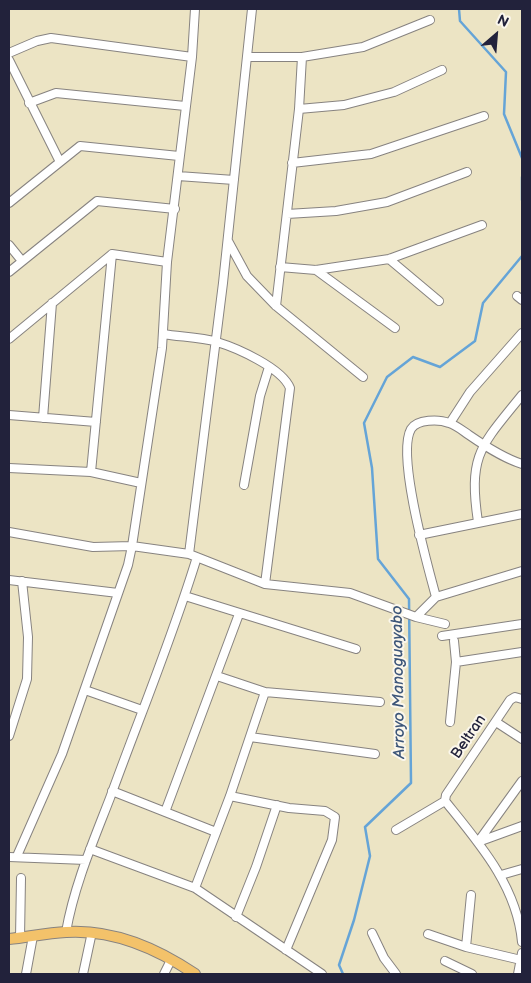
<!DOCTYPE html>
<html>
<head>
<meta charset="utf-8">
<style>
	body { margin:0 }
	#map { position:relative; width:531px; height:983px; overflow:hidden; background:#ece4c4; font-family:"Balsamiq Sans",sans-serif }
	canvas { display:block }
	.frame { position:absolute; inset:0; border:10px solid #22223b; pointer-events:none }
	.north { position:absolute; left:471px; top:10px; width:50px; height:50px; -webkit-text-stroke:4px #fbf7ec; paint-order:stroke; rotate:27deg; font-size:14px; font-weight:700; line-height:20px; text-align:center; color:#22223b }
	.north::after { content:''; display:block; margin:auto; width:18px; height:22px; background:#22223b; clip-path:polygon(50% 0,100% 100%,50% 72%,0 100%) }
</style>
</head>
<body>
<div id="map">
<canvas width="531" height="983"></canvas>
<div class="frame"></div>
<div class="north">N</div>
</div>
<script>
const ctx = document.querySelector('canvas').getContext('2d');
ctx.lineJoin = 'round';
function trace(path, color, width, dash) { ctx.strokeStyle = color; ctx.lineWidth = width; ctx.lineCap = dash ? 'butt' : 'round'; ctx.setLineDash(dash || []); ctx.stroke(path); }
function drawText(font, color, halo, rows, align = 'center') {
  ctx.font = font + ' "Balsamiq Sans",sans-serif'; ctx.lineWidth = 4; ctx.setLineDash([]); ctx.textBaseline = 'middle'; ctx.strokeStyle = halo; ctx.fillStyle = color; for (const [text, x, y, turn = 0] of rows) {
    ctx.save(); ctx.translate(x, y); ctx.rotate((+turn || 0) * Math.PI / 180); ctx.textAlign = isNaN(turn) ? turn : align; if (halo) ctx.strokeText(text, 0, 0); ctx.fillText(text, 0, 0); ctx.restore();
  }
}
trace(new Path2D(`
	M 459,9 L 460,21 L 506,72 L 504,114 L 522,158
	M 522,177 L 522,200
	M 343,974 L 339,965 L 354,920 L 370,856 L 365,827 L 411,783 L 409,599 L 378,559 L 372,468 L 364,423 L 387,377 L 413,357 L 440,367 L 475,341 L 483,303 L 522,256`), '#65a4d7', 2.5);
const minor = new Path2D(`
	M 9,53 L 37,41 L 51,38 L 192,57
	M 247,57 L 302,57 L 363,47 L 430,20
	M 9,60 L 60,162
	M 29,103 L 56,93 L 185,106
	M 299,109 L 344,105 L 394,92 L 442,70
	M 292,163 L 371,154 L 484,116
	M 178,176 L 234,180
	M 9,203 L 80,146 L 179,156
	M 287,214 L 336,211 L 387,202 L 467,172
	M 228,241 L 247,276 L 276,306 L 363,377
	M 9,245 L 22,261
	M 389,259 L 439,301
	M 280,267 L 316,270 L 389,259 L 482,225
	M 316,270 L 395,328
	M 9,272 L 97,201 L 175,209
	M 517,296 L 522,300
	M 276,306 L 299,109 L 302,57
	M 163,334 C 180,337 200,337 217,342 C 237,348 282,368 290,388 L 265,584
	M 9,339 L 112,254 L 167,262
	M 9,415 L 96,422
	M 43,418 L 52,303
	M 450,423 L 470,392 L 522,333
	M 9,468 L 91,472 L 141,483
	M 91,472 L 112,254
	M 244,485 L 260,396 L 269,367
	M 478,522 C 468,454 481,446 522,395
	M 9,532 L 93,547 L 132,546 L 189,554 L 265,584 L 350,593 L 416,617 L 445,624
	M 419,535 L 522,514
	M 189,554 L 223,283 L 252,9
	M 9,580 L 118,593
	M 185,596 L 356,649
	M 436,597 C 428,567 396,455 411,429 C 417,419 439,419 449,423 C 456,425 463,431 469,435 C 485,446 503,458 522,464
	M 416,617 L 436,597 L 522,571
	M 442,636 L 522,624
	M 454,641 L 456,662
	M 217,676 L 265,692 L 380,702
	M 85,690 L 142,710
	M 450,722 L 456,662 L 522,652
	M 496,722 L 522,739
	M 9,736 L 27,679 L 28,637 L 22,581
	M 250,737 L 375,754
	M 112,791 L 216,832
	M 230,796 L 289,808 L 325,811 L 335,817 L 332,840 L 286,950
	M 445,801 C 479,843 517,886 522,942
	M 445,801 L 446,795 L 510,700 L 515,697 L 522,699
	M 165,812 L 239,614
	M 396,830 L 445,801
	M 478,842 L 522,781
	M 478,842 L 522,826
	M 90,849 L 195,888 L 322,974
	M 17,856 L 62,754 L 128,565 L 132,546 L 162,348 L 167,262 L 192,57 L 195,9
	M 9,857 L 86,860
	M 501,875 L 522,869
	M 195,888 L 230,796 L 265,692
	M 236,917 L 256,867 L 277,805
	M 66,932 C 74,886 93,842 110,798 C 139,718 172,639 197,557
	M 372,933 L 384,958 L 396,974
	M 428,934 L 466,947 L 521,960
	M 20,938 L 21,878
	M 466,947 L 471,895
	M 445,961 L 472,974
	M 26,974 L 33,936
	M 83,974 L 92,932
	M 164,974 L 171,960
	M 518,974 L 522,953`);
const major = new Path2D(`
	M 9,939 C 28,937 47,933 66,932 C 112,929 158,949 195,974`);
trace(minor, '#878380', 10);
trace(major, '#878380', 12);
trace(minor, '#fff', 8);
trace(major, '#f3c26a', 10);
drawText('15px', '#22223b', '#fbf7ec', [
	["Beltran",469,737,-56]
]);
drawText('italic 16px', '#3d5679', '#fbf7ec', [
	["Arroyo Manoguayabo",399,682,-91]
]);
</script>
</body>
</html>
